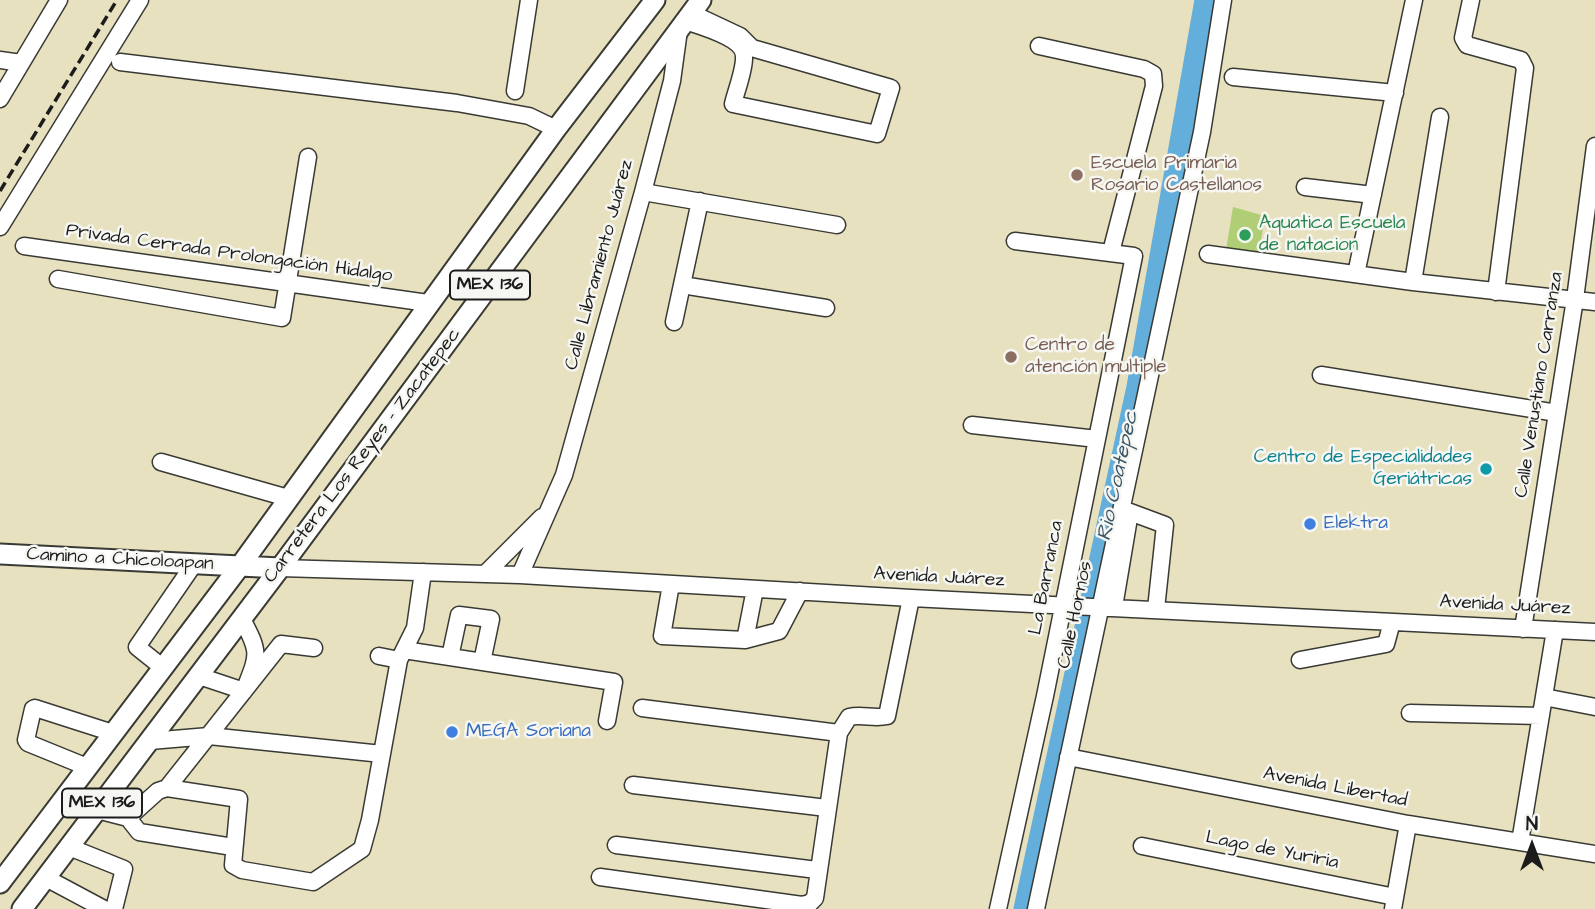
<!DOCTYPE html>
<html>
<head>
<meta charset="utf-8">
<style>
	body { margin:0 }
	#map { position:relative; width:1595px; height:909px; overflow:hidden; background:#e7e1bf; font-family:"Architects Daughter",sans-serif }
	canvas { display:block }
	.north { position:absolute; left:1497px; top:811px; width:70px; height:70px; -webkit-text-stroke:5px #f6f6f2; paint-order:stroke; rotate:0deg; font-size:19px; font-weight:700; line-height:28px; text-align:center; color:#1c1c1c }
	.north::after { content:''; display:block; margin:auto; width:24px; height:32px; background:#1c1c1c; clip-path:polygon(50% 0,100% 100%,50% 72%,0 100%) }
</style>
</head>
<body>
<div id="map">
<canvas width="1595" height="909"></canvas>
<div class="north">N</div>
</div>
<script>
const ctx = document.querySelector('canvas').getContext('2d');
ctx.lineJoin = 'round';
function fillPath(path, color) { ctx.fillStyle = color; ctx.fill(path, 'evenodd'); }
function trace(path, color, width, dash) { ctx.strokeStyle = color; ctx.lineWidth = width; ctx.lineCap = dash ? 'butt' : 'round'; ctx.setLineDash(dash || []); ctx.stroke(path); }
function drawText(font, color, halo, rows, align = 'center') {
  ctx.font = font + ' "Architects Daughter",sans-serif'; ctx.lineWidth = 5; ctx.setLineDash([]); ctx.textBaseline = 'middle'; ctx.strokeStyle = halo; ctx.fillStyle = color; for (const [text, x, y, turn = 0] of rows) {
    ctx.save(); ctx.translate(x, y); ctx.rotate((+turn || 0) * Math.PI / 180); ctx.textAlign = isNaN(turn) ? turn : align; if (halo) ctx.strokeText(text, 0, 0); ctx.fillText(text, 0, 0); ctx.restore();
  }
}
fillPath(new Path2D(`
	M 1233,207 L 1265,216 L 1259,253 L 1226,250 Z`), '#afce75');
trace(new Path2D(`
	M 1025,909 L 1138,387 L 1206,0`), '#64aedc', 23);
const minor = new Path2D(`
	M 1471,0 L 1463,38 L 1467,45 L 1521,60 L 1525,68 L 1496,292
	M 685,21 C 700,26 744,38 744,56 C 745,69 736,91 733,104 L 877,134 L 891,88 L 752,48 L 740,36 L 691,13
	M 1039,46 L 1144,69 L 1153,74 L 1154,86 L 1111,252
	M 0,60 L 21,63
	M 120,62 L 457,103 L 529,116 L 556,129
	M 1233,77 L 1395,93
	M 515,91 L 529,0
	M 0,99 L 59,0
	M 1305,187 L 1373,195
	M 643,192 L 837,225
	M 0,227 L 140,0
	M 24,246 L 428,303
	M 1208,254 L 1413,282 L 1595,302
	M 1356,274 L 1414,0
	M 58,279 L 282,318 L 308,157
	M 1413,282 L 1440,117
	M 682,285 L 826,308
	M 674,322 L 700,201
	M 1321,375 L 1557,413
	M 972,425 L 1097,439
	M 161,462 L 288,498
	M 280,568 L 520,575 L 911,598 L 1595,632
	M 485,574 L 542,517
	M 520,575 L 564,475 L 643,192 L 672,81 L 679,30
	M 671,584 L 662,636 L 745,640 L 755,589
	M 1114,607 L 1130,512 L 1165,525 L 1156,609
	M 1523,629 L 1575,299 L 1595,146
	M 745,640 L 779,631 L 800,591
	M 404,650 L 614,682 L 607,721
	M 379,656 L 399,660
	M 450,657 L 459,615 L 491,619 L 482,662
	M 1300,660 L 1386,644 L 1392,622
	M 162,667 L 137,647 L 194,564
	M 199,676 L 244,691 C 258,655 261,654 242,619
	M 1544,697 L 1595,707
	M 642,708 L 839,733
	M 1410,713 L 1541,716
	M 150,741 L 209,736 L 382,754
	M 1068,757 L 1408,824 L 1595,854
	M 87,767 L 28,743 L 26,740 L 33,709 L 35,708 L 113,733
	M 633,785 L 827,808
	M 167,788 L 281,644 L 314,648
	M 97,810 L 128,818 L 139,832 L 233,847
	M 128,818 L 158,791 L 167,788 L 239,799 L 233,865 L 242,870 L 313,882 L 362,849 L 370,820 L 399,660 L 415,628 L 423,572
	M 1520,842 L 1555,630
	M 616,845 L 817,870
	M 1142,846 L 1395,897
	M 69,847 L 124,869 L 114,909
	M 600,877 L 802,905 L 810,903 L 815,898 L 839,733 L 849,717 C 862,714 874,719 887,716 L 911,598
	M 46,878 L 104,909
	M 998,909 L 1045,696 L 1134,256 L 1015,241
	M 1036,909 L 1202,132 L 1223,0
	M 1393,909 L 1408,824`);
const major = new Path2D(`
	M 0,554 L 280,568
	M 0,883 L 240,566 L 556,129 L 655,0
	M 22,909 L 280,568 L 701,0`);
trace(minor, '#3a3a34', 19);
trace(major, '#3a3a34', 23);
trace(minor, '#fff', 16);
trace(major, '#fff', 19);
trace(new Path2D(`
	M 0,191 L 117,0`), '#1c1c1c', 3.5, [10, 5]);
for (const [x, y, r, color] of [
	[1077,175,7,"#8d6e63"],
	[1245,235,7,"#2e9e5b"],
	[1011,357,7,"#8d6e63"],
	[1486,469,7,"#0f9aa8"],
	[1310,524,7,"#3f7fe0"],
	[452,732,7,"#3f7fe0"]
]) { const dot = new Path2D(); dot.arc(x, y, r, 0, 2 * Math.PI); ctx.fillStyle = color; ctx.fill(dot); trace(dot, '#f6f6f2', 2.5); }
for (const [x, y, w] of [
	[490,285,80],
	[102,803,80]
]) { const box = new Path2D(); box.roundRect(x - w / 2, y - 14.5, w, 29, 5); ctx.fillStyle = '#f6f6f2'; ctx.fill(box); trace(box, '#1c1c1c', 2); }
drawText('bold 18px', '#1c1c1c', null, [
	["MEX 136",490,285],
	["MEX 136",102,803]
]);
drawText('19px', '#785e54', '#f6f6f2', [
	["Escuela Primaria",1091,164],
	["Rosario Castellanos",1091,186],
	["Centro de",1025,346],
	["atención multiple",1025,368]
], 'left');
drawText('19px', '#27864d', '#f6f6f2', [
	["Aquatica Escuela",1259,224],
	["de natacion",1259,246]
], 'left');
drawText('19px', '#1c1c1c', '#f6f6f2', [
	["Privada Cerrada Prolongación Hidalgo",229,254,8],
	["Calle Libramiento Juárez",600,265,-75],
	["Calle Venustiano Carranza",1540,385,-81],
	["Carretera Los Reyes - Zacatepec",363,456,-53],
	["Camino a Chicoloapan",120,560,3],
	["Avenida Juárez",939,578,3],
	["La Barranca",1047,578,-79],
	["Avenida Juárez",1505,606,3],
	["Calle Hornos",1076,615,-78],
	["Avenida Libertad",1335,788,11],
	["Lago de Yuriria",1272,851,11]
]);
drawText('19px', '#0d838f', '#f6f6f2', [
	["Centro de Especialidades",1472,458],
	["Geriátricas",1472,480]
], 'right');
drawText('19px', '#366cbe', '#f6f6f2', [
	["Elektra",1324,524],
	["MEGA Soriana",466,732]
], 'left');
drawText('italic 21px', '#395669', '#f6f6f2', [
	["Rio Coatepec",1119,476,-78]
]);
</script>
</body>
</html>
